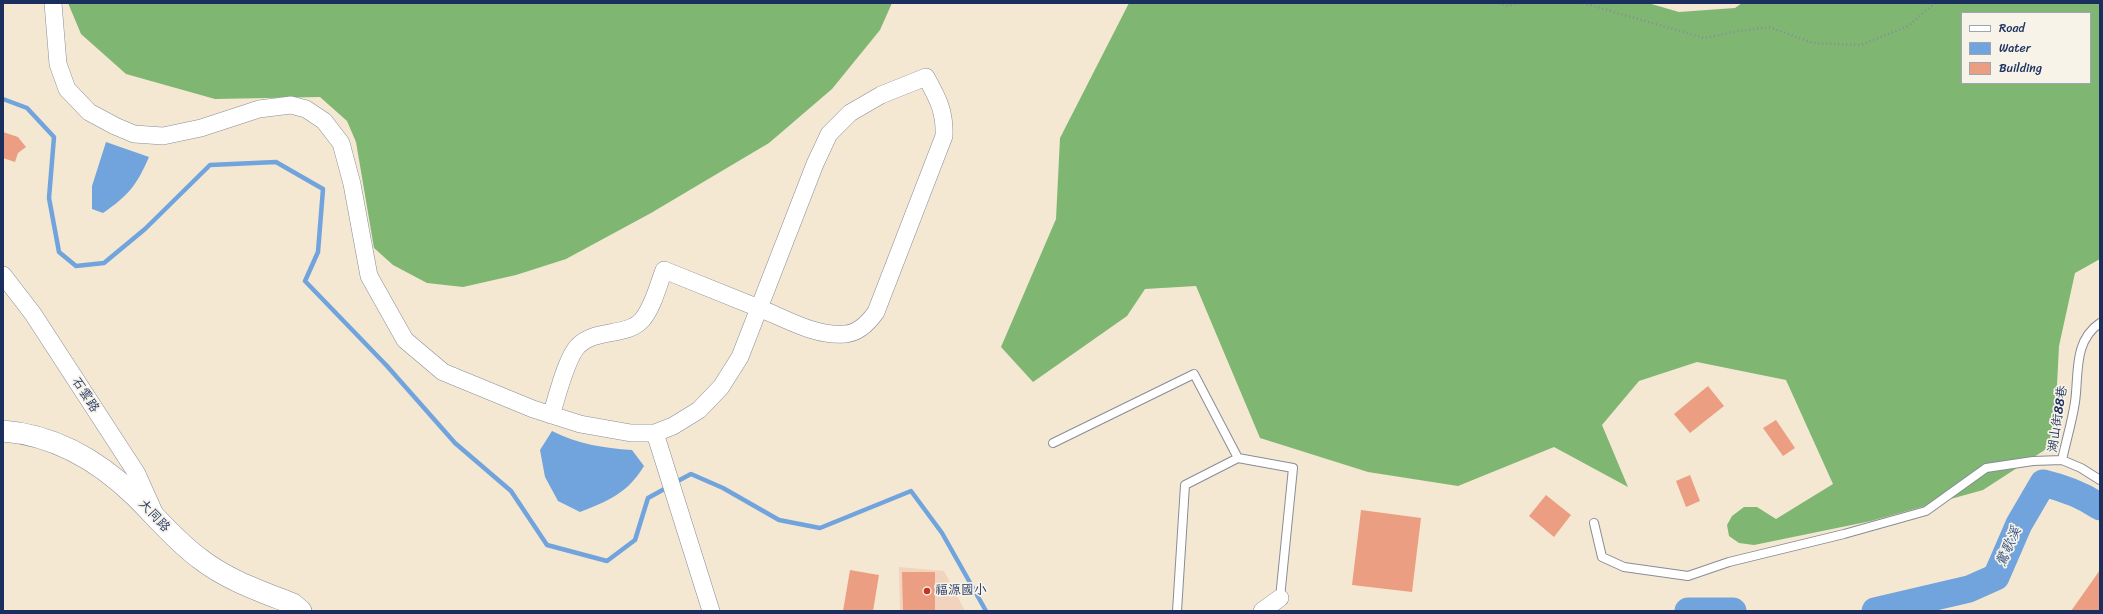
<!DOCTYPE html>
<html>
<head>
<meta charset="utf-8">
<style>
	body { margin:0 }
	#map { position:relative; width:2103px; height:614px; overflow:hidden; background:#f4e8d3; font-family:Sriracha,sans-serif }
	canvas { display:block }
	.frame { position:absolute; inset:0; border:4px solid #1b2f5e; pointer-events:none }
	.legend { position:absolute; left:1961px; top:12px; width:130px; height:72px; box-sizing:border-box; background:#f7f3e8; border:1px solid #9fa5b1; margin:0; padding:5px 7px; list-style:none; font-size:12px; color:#1b2f5e }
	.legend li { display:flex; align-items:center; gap:8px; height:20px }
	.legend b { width:20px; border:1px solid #9fa5b1 }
</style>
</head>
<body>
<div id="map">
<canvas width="2103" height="614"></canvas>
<div class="frame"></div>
<ul class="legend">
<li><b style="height:5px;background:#fff"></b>Road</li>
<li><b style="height:11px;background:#71a4dd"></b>Water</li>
<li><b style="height:11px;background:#ec9e82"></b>Building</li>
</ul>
</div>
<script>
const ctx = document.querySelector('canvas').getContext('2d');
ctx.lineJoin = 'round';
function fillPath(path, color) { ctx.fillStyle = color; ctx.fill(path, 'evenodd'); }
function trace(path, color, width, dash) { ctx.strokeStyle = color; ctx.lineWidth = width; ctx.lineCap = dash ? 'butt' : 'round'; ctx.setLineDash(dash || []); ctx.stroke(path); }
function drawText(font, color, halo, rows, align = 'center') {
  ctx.font = font + ' Sriracha,"LXGW WenKai TC",sans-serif'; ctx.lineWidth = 3.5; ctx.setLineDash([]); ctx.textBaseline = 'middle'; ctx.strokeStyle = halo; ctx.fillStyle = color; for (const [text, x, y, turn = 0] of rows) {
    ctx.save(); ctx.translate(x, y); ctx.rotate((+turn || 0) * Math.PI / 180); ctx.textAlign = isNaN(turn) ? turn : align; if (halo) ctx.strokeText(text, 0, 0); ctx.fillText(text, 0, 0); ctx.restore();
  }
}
fillPath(new Path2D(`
	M 899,567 L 944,571 L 965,611 L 900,611 Z`), '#f2d4be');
fillPath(new Path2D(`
	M 68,3 L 892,3 L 880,30 L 832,89 L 769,143 L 651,213 L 566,259 L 516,275 L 463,287 L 427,283 L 393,265 L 374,248 L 356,142 L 347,121 L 320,97 L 215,99 L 126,74 L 81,34 Z
	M 1129,3 L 1648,3 L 1679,12 L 1735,8 L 1742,3 L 2100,3 L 2100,259 L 2075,273 L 2059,346 L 2054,444 L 1983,490 L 1871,521 L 1754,545 L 1739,543 L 1729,536 L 1727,525 L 1732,516 L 1744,507 L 1757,507 L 1776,519 L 1833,484 L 1786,380 L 1697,362 L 1639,381 L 1602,425 L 1628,487 L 1554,447 L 1458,486 L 1368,472 L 1260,438 L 1196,286 L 1145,289 L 1127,316 L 1033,382 L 1001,347 L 1056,219 L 1060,138 ZM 1962,13 L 2090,13 L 2090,83 L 1962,83 Z`), '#7fb672');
fillPath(new Path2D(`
	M 106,142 L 149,157 C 137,185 128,196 103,213 L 92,209 L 92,186 Z
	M 552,431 C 578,444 603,448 632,450 L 644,466 C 628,493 608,501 580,512 L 558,501 L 545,477 L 540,450 Z`), '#71a4dd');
trace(new Path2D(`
	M 3,99 L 27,108 L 54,137 L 49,198 L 59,252 L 76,266 L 104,263 L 145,229 L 210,165 L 276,162 L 323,189 L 318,252 L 305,281 L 387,366 L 455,443 L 511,491 L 547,545 L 607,561 L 635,540 L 648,498 L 668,487
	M 674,483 L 691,474 L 723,488 L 779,520 L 820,528 L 911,491 L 942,533 L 986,611`), '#71a4dd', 4.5);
trace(new Path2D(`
	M 1688,611 L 1733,611
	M 1875,611 L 1969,589 L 1996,577 L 2019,524 L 2043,483 C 2064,488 2083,495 2100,507`), '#71a4dd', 27);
fillPath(new Path2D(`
	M 3,132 L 18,137 L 26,147 L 18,153 L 15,162 L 3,158 Z
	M 1708,386 L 1724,406 L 1690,433 L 1674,414 Z
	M 1776,420 L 1795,448 L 1783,456 L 1763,428 Z
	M 1690,475 L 1700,501 L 1686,507 L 1676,481 Z
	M 1546,495 L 1571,515 L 1554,537 L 1529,516 Z
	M 1361,510 L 1421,518 L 1412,592 L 1352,585 Z
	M 850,570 L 879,575 L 873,611 L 843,611 Z
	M 2100,570 L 2100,611 L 2071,611 Z
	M 902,572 L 935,572 L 935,611 L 903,611 Z`), '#ec9e82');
const service = new Path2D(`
	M 1053,443 L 1194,374 L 1238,458 L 1293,468 L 1280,598
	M 2062,460 C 2066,441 2072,422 2075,402 C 2079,375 2073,341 2100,323
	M 1594,523 L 1602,557 L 1624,567 L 1688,576 L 1729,562 L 1844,534 L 1926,511 L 1986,468 L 2033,461 L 2062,460 L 2081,468 L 2100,480
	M 1177,611 L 1185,485 L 1238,458`);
const minor = new Path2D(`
	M 53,3 L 58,64 L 67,89 L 89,112 L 115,126 L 134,134 L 163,136 L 201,128 L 259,109 L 291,105 L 306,109 L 324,121 L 341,143 L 352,184 L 369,276 L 405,340 L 443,372 L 533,409 L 580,424 L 631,433 L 655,433 L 673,426 L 699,410 L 721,387 L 740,357 L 815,164 L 829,134 L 850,113 L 881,95 L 926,77 C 938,99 945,111 944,136 L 876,312 C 869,322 858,333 845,334 C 816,337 787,319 761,309 C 729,296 697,283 664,270 C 658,286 653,307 642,320 C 627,337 595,328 578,346 C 566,358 557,398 551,415
	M 3,275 L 33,314 L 137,474 L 154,512
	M 655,433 L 711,611
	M 1262,611 L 1280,598`);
const tertiary = new Path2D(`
	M 3,431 C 55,435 98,460 136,497 C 157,518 175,540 199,558 C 227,580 260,591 293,604 L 301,611`);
trace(service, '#888c98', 10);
trace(minor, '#888c98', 18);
trace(tertiary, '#888c98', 22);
trace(new Path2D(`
	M 1499,3 L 1508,6 L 1518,3
	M 1583,3 L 1704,38 L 1740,31 L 1769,27 L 1813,43 L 1861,45 L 1908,26 L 1935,3`), '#888c98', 2.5, [1, 3]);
trace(service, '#fff', 8);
trace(minor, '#fff', 17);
trace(tertiary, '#fff', 21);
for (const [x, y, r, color] of [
	[927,591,4,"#c8321e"]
]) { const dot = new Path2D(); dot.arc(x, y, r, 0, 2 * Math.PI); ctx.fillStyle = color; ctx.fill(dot); trace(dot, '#f7f3e8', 1.5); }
drawText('13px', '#1b2f5e', '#f7f3e8', [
	["石雲路",85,395,57],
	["湖山街88巷",2058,419,-81],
	["大同路",154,516,47]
]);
drawText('13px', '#1b2f5e', '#f7f3e8', [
	["福源國小",935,591]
], 'left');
drawText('italic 14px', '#355284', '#f7f3e8', [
	["鶯歌溪",2009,547,-66]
]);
</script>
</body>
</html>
